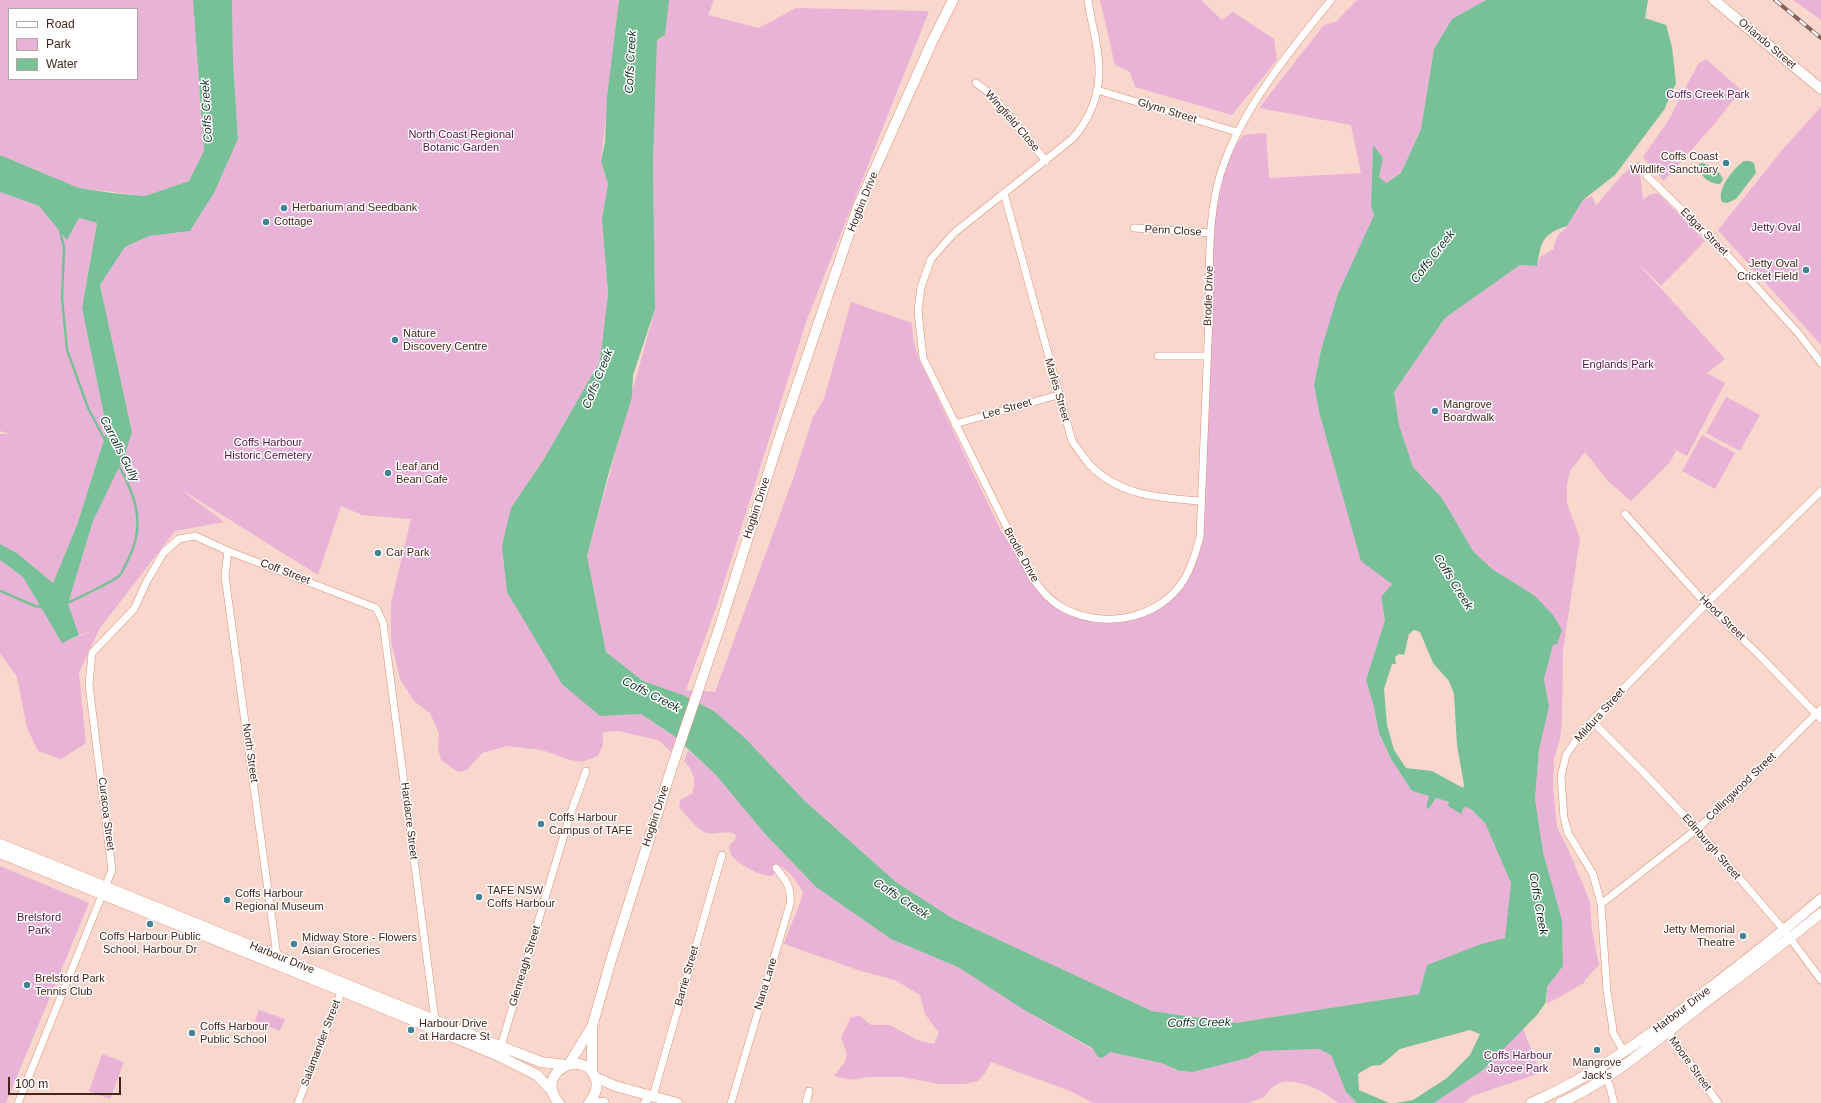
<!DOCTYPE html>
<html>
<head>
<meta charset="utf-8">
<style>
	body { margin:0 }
	#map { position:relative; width:1821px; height:1103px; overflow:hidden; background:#f9d7cc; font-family:Helvetica,sans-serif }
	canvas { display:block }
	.legend { position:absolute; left:8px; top:8px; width:130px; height:72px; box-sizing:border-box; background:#fff; border:1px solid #b5a8a3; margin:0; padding:5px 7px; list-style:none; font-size:12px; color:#45251a }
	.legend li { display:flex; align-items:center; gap:8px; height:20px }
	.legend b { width:20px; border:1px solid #b5a8a3 }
	.scale { position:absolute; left:8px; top:1077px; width:113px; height:18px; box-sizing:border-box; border:2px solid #45251a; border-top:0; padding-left:5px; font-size:12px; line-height:14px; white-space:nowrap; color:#45251a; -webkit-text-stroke:3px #fff; paint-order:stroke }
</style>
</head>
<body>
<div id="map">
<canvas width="1821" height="1103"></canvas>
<ul class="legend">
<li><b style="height:5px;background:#fff"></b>Road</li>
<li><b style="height:11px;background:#e9b3d7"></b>Park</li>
<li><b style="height:11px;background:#77c098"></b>Water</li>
</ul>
<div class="scale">100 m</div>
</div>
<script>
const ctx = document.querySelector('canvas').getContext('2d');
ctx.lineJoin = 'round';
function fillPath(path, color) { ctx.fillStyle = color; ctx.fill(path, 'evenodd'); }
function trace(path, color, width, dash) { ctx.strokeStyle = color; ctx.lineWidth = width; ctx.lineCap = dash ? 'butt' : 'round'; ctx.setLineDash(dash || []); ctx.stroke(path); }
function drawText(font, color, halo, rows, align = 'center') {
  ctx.font = font + ' Helvetica,sans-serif'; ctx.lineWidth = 3; ctx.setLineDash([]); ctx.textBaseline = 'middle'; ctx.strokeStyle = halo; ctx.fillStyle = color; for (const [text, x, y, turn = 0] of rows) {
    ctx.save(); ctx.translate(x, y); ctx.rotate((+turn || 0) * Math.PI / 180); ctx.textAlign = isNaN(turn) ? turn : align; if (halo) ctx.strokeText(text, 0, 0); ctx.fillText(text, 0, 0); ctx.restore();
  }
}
fillPath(new Path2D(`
	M 0,0 L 193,0 L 204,151 L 189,181 L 145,196 L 79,188 L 0,155 ZM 9,9 L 137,9 L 137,79 L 9,79 Z
	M 232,0 L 619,0 L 601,161 L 608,184 L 602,219 L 608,293 L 600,361 L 544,459 L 529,481 L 600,716 L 641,714 L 676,738 L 671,752 L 658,740 L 618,731 L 603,732 L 603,745 L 598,756 L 582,762 L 570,760 L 542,750 L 507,746 L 482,753 L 467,770 L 458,772 L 441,760 L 438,749 L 439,733 L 430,713 L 414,701 L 400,679 L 391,641 L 391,603 L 411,519 L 362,515 L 341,506 L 318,575 L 179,488 L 224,522 L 175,531 L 100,628 L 79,672 L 86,743 L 61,759 L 38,751 L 27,728 L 17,677 L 0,653 L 0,560 L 23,577 L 62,642 L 93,631 L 79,635 L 68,604 L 93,521 L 132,432 L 100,285 L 125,247 L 149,236 L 190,231 L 214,193 L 238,139 L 233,60 Z
	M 668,0 L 714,0 L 708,15 L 759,28 L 796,8 L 929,11 L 806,322 L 716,608 L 686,690 L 715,692 L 794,476 L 813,417 L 824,399 L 851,302 L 912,323 L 913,338 L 918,357 L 1000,529 L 1041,590 L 1079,614 L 1118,619 L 1167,600 L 1185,579 L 1200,537 L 1211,233 L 1224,162 L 1243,135 L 1266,133 L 1269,178 L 1361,173 L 1351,125 L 1259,108 L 1324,25 L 1337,21 L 1357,0 L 1486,0 L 1452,19 L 1434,49 L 1421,129 L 1401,173 L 1385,183 L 1379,177 L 1383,158 L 1373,146 L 1371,207 L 1374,215 L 1327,332 L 1321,350 L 1314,385 L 1319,412 L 1336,472 L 1392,584 L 1381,597 L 1385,620 L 1366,680 L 1374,707 L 1379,733 L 1391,759 L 1412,791 L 1429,796 L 1429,808 L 1436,798 L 1449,802 L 1461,813 L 1464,807 L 1471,809 L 1485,823 L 1511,883 L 1506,938 L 1481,944 L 1427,965 L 1419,994 L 1235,1023 L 1152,1011 L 952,918 L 896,882 L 805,801 L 746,739 L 714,711 L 683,695 L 643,681 L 606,652 L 587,556 L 655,309 L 653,163 L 657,40 L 665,35 Z
	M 1100,0 L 1201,0 L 1222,20 L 1233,12 L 1274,39 L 1277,60 L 1232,115 L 1135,87 L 1130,72 L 1115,65 Z
	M 1793,0 L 1821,0 L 1821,20 Z
	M 1706,59 L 1741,90 L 1716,122 L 1664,181 L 1643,157 L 1668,121 L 1698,64 Z
	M 1821,107 L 1821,345 L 1718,230 L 1783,149 Z
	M 1639,161 L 1643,200 L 1649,195 L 1657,193 L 1664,199 L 1705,241 L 1661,286 L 1634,259 L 1725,359 L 1707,373 L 1725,383 L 1687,456 L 1672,448 L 1676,451 L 1670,462 L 1631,501 L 1609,482 L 1585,452 L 1570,471 L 1567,485 L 1567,504 L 1580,538 L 1563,650 L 1562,722 L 1560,739 L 1554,759 L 1553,788 L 1557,827 L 1569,851 L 1590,902 L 1592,930 L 1599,965 L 1585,980 L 1584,983 L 1547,1004 L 1547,987 L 1563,966 L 1562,920 L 1543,852 L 1535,799 L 1539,750 L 1549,707 L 1544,679 L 1553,644 L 1534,595 L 1492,569 L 1473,551 L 1442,498 L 1413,467 L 1399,425 L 1394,392 L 1445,318 L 1520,265 L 1537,266 L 1540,257 L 1554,249 L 1554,244 L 1558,235 L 1566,228 L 1583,200 L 1592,196 L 1596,205 L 1594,208 L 1622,175 Z
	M 0,192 L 39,206 L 67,240 L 79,218 L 97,223 L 82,308 L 107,430 L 77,525 L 53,583 L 17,553 L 0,544 L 0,434 L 9,434 L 0,431 Z
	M 1726,397 L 1760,415 L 1740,451 L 1706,433 Z
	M 1702,435 L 1735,453 L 1715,489 L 1682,471 Z
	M 688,750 L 715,774 L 766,835 L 816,887 L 891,939 L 958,967 L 1021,1008 L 1095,1051 L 1105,1055 L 1110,1052 L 1161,1063 L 1180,1071 L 1193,1072 L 1248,1058 L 1261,1051 L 1319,1049 L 1331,1054 L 1346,1092 L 1357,1103 L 1338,1103 C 1326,1092 1292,1074 1276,1085 C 1270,1088 1267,1095 1262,1098 C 1258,1100 1252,1101 1247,1103 L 1093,1103 L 1070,1091 L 991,1062 L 985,1073 L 978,1081 L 964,1084 L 940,1084 L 902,1077 L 867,1077 L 853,1080 L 834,1076 C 848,1059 850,1059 841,1038 L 851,1017 L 860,1016 L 871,1025 L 890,1025 L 917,1040 L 934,1044 L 939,1033 L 925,1014 L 920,995 L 895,980 L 861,971 L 784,944 C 789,927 799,910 803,892 C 796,882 790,869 778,866 L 773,876 C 761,877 738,864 731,855 C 730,852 730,848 729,846 L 735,840 L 736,835 C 726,829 718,835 707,833 C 698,831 685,814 679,807 L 680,800 L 692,794 C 697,783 693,769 684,761 Z
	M 0,866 L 89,903 L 6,1103 L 0,1103 Z
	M 259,1010 L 285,1019 L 280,1031 L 255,1021 Z
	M 1523,1028 L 1540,1073 L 1472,1096 L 1464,1103 L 1434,1103 L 1482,1071 Z
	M 102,1054 L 124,1062 L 110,1099 L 89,1091 Z`), '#e9b3d7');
fillPath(new Path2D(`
	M 193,0 L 232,0 L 233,60 L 238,139 L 214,193 L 190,231 L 149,236 L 125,247 L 100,285 L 132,432 L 124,457 L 93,521 L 68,604 L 79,635 L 62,643 L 23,577 L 0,560 L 0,544 L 17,553 L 53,583 L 77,525 L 107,430 L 82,308 L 97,223 L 79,218 L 67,240 L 39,206 L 0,192 L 0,155 L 79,188 L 112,193 L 145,196 L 189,181 L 204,151 Z
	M 619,0 L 669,0 L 665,35 L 657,40 L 653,163 L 655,309 L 633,375 L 632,397 L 609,472 L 587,556 L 606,652 L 643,681 L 683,695 L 714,711 L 746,739 L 805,801 L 896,882 L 952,918 L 1152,1011 L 1235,1023 L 1419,994 L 1427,965 L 1481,944 L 1505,938 L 1511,883 L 1485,823 L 1471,809 L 1464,807 L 1461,814 L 1448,806 L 1449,802 L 1436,798 L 1429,808 L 1426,809 L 1429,796 L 1412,791 L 1391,759 L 1379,733 L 1374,707 L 1366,680 L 1385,620 L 1381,597 L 1392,584 L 1361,561 L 1319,412 L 1314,385 L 1321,350 L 1338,294 L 1374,215 L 1371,207 L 1373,145 L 1383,158 L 1379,177 L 1386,183 L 1401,173 L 1421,129 L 1434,49 L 1452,19 L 1486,0 L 1648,0 L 1645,18 L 1666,25 L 1672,47 L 1676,83 L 1664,110 L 1615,175 L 1583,200 L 1567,226 C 1542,234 1541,242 1537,266 L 1520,265 L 1445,318 L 1394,392 L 1399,425 L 1413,467 L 1442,498 L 1473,551 L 1492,569 L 1534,595 L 1553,615 L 1562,630 L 1557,644 L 1553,645 L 1544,679 L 1549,707 L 1539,750 L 1535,799 L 1543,852 L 1562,920 L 1563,966 L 1547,987 L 1546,1002 L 1537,1015 L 1482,1071 L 1434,1103 L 1395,1103 L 1413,1100 L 1447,1078 L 1470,1055 L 1480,1034 L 1470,1030 L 1400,1049 L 1381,1065 L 1371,1066 L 1358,1074 L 1359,1090 L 1389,1103 L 1357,1103 L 1346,1092 L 1331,1055 L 1319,1049 L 1261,1051 L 1248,1058 L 1193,1072 L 1180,1071 L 1161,1063 L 1110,1052 L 1103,1058 L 1098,1057 L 1092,1048 L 1021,1008 L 958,967 L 891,939 L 816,887 L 766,835 L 715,774 L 674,736 L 641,714 L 600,716 L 562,684 L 507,592 L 502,546 L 511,508 L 544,459 L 600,361 L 608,293 L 602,219 L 608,184 L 601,161 L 605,142 L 607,97 ZM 1414,630 L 1420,632 L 1433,663 L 1449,681 L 1454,694 L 1457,745 L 1464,785 L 1463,788 L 1432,771 L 1406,768 L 1394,750 L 1387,725 L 1384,689 L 1392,664 L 1396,664 L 1395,657 L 1399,654 L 1404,655 L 1409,634 Z
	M 1744,161 L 1750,161 L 1754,163 L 1756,173 L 1736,199 L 1727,203 L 1722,202 C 1716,189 1734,168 1744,161 Z
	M 1702,163 C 1710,164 1721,172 1723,180 L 1720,184 C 1709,184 1698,175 1699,164 Z`), '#77c098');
trace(new Path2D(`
	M 60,230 L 64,248 L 62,298 L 67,350 L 88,408 L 105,440
	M 0,591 L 35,606 L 42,607
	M 67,603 C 74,600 114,581 119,576 C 123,572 125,565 128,560 C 146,526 136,496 118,464`), '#77c098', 2.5);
const street = new Path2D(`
	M 1088,0 C 1091,24 1100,48 1099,73 C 1099,97 1088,122 1072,139 L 954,233 L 931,259 L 921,287 L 918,311 L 923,358 L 1031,576 C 1039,587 1047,598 1058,605 C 1099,631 1160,621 1185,578 C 1193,565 1196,551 1200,537 C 1203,464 1206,390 1209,317 C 1210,266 1206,209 1225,161 C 1246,104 1293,47 1331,0
	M 976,83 L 992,95 L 1046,161
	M 1097,90 L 1237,132
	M 1647,176 L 1722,249 L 1799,334 L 1821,363
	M 1004,193 L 1072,441 C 1078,449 1083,457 1089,464 C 1119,496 1160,498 1201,501
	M 1134,228 L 1211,233
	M 1158,356 L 1207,356
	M 955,424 L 1058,395
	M 1625,514 L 1706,604 L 1759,655 L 1821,719
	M 228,551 L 225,576 L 277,956
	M 1592,721 L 1645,774 L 1697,829 L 1784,930 L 1821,980
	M 1601,904 L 1697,829 L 1732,798 L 1821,709
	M 1665,1028 L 1718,1103
	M 501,1046 L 570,815 L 586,771
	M 1624,1052 L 1613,1033 L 1612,1023 L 1607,991 L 1601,904 L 1593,874 L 1568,833 L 1564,818 L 1561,777 L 1566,755 L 1579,736 L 1592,721 L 1706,604 L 1821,491
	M 1597,1068 L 1609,1084 L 1614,1103
	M 18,1103 L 112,870 L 89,685 L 92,653 L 134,609 L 147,581 L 164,552 L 179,539 L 195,536 L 228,551 L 376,608 L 383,622 L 435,1020
	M 298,1103 L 343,987
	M 644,1103 L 653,1096 L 722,855
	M 731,1103 L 790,904 C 792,887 786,881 776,868
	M 806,1103 L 809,1091`);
const secondary = new Path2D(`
	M 1714,0 L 1821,89
	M 0,844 L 479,1038 L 541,1062 L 566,1065
	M 0,853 L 342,991 L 501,1057 L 537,1075 L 552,1091
	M 569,1064 L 591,1028
	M 592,1072 L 592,1027 L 611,960 L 672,767 L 720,626 L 780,436 L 858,207 L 931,44 L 953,0
	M 595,1077 L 615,1086 L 677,1103
	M 559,1103 C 532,1073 586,1045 596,1080 C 598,1089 595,1096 589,1103
	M 590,1103 L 604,1103
	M 1531,1103 C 1597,1075 1654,1032 1710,988 C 1747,959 1785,930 1821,899
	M 1560,1103 C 1609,1081 1656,1041 1698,1008 C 1739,977 1781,946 1821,913`);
trace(street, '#dd8e74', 8);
trace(secondary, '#dd8e74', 11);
trace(street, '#fff', 7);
trace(secondary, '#fff', 10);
const rail = new Path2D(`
	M 1775,0 L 1821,38`);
trace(rail, '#846459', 4);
trace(rail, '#fff', 2.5, [8]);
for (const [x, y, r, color] of [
	[1726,163,4,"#428396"],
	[284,208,4,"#428396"],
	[266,222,4,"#428396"],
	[1806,270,4,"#428396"],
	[395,340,4,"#428396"],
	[1435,411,4,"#428396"],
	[388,473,4,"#428396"],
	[378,553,4,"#428396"],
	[541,824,4,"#428396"],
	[479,897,4,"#428396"],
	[227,900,4,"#428396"],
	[150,924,4,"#428396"],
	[1743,936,4,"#428396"],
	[294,944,4,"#428396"],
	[27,985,4,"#428396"],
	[411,1030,4,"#428396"],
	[192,1033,4,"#428396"],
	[1597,1050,4,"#428396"]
]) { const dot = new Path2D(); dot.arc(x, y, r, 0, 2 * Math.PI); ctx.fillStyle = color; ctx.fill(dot); trace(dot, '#fff', 1.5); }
drawText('11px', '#45251a', '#fff', [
	["Orlando Street",1767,44,40],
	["Glynn Street",1167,111,17],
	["Wingfield Close",1012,121,49],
	["Hogbin Drive",863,202,-68],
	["Penn Close",1173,231,3],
	["Edgar Street",1704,232,45],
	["Brodie Drive",1209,296,-88],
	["Marles Street",1057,390,74],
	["Lee Street",1007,409,-16],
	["Hogbin Drive",757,508,-72],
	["Brodie Drive",1021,555,61],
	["Coff Street",285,572,21],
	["Hood Street",1722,618,44],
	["Mildura Street",1600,715,-48],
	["North Street",250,753,82],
	["Collingwood Street",1741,787,-44],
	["Curacoa Street",106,814,83],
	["Hogbin Drive",656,816,-72],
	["Hardacre Street",409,821,83],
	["Edinburgh Street",1711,847,49],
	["Harbour Drive",282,958,22],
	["Glenreagh Street",525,966,-73],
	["Barrie Street",687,976,-74],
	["Nana Lane",766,984,-73],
	["Harbour Drive",1682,1010,-37],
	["Salamander Street",321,1043,-69],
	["Moore Street",1690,1064,54]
]);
drawText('11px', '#5a1049', '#fff', [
	["Coffs Creek Park",1708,95],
	["North Coast Regional",461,135],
	["Botanic Garden",461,148],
	["Jetty Oval",1776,228],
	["Englands Park",1618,365],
	["Coffs Harbour",268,443],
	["Historic Cemetery",268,456],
	["Brelsford",39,918],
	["Park",39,931],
	["Coffs Harbour",1518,1056],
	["Jaycee Park",1518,1069]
]);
drawText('11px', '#45251a', '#fff', [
	["Coffs Coast",1718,157,"right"],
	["Wildlife Sanctuary",1718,170,"right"],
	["Herbarium and Seedbank",292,208],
	["Cottage",274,222],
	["Jetty Oval",1798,264,"right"],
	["Cricket Field",1798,277,"right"],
	["Nature",403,334],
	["Discovery Centre",403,347],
	["Mangrove",1443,405],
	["Boardwalk",1443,418],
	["Leaf and",396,467],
	["Bean Cafe",396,480],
	["Car Park",386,553],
	["Coffs Harbour",549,818],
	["Campus of TAFE",549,831],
	["TAFE NSW",487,891],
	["Coffs Harbour",487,904],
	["Coffs Harbour",235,894],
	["Regional Museum",235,907],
	["Jetty Memorial",1735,930,"right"],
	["Theatre",1735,943,"right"],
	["Coffs Harbour Public",150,937,"center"],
	["School, Harbour Dr",150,950,"center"],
	["Midway Store - Flowers",302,938],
	["Asian Groceries",302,951],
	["Brelsford Park",35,979],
	["Tennis Club",35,992],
	["Harbour Drive",419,1024],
	["at Hardacre St",419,1037],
	["Coffs Harbour",200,1027],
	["Public School",200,1040],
	["Mangrove",1597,1063,"center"],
	["Jack's",1597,1076,"center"]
], 'left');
drawText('italic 12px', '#113222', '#fff', [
	["Coffs Creek",631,62,-87],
	["Coffs Creek",207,111,-93],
	["Coffs Creek",1433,257,-52],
	["Coffs Creek",598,379,-68],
	["Carralls Gully",119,449,63],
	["Coffs Creek",1453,582,58],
	["Coffs Creek",651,695,27],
	["Coffs Creek",901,899,33],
	["Coffs Creek",1538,904,80],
	["Coffs Creek",1199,1023,-1]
]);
</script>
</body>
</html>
